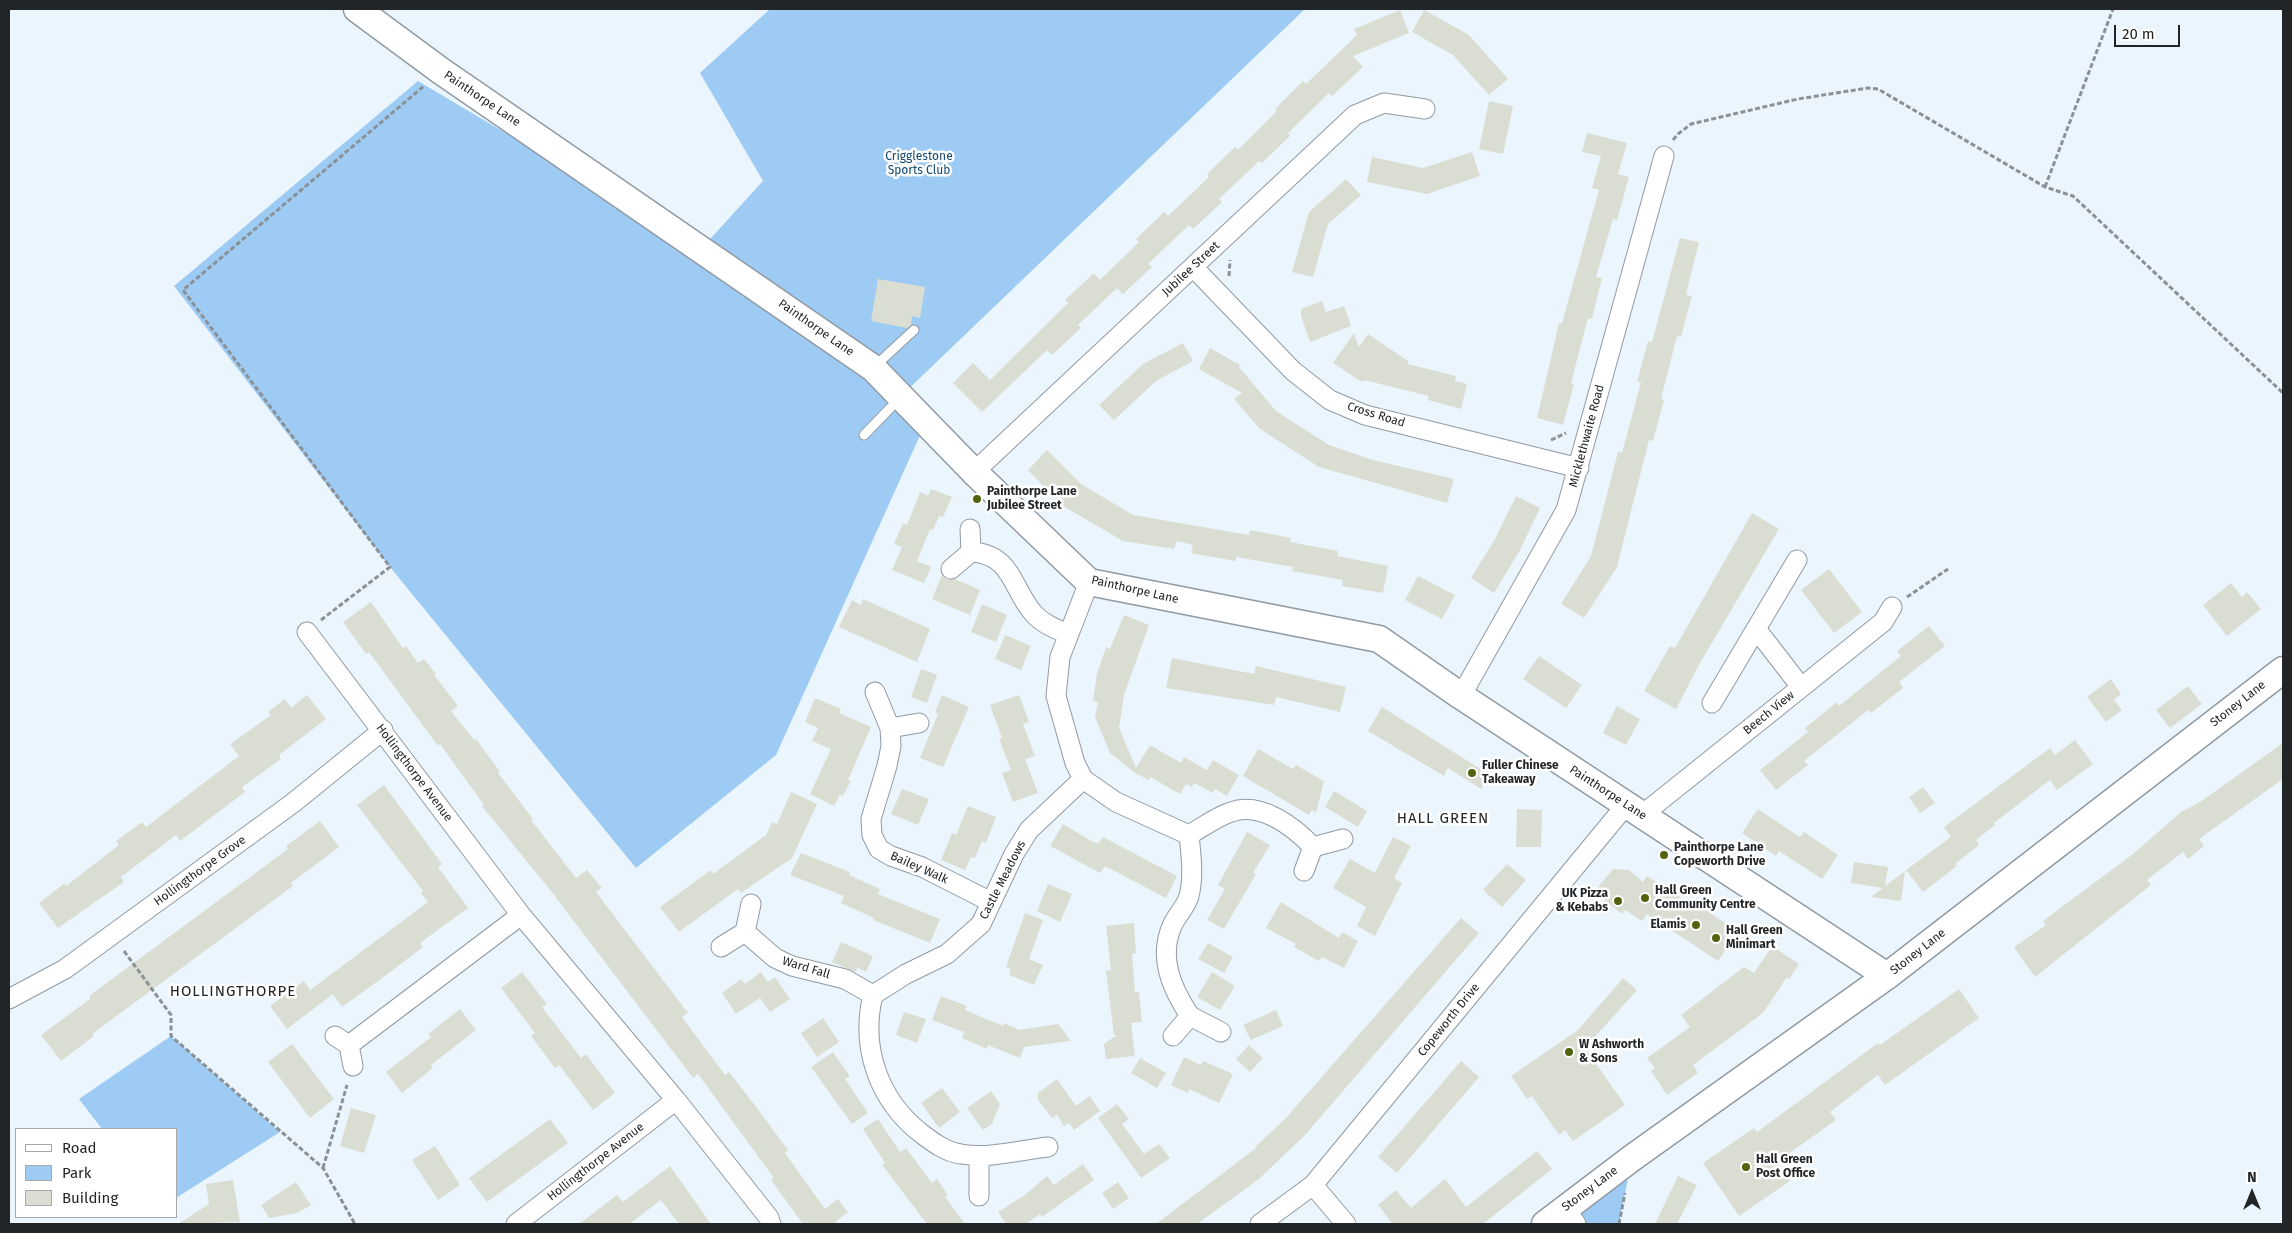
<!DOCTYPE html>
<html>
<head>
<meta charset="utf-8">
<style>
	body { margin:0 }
	#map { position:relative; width:2292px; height:1233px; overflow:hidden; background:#ebf5fe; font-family:"Fira Sans",sans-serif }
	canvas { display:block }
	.frame { position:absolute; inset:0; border:10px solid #212528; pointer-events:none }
	.legend { position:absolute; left:15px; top:1128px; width:162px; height:90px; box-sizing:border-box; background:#fff; border:1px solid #a6a8a9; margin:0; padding:6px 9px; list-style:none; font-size:15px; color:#212528 }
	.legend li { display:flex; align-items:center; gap:10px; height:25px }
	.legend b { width:25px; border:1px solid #a6a8a9 }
	.north { position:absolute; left:2227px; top:1168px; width:50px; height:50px; -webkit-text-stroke:4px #fff; paint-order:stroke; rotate:0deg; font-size:14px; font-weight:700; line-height:20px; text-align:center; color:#212528 }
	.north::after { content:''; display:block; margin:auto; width:18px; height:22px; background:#212528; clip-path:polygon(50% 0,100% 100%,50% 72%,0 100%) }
	.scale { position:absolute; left:2114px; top:25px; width:66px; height:22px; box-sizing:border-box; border:2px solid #212528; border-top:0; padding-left:6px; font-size:15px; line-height:18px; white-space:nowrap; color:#212528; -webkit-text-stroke:4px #fff; paint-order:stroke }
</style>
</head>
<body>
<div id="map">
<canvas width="2292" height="1233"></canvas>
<div class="frame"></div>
<ul class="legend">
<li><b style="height:6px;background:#fff"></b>Road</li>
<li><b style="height:14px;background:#9dcbf4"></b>Park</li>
<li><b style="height:14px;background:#daded2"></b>Building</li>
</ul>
<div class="north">N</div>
<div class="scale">20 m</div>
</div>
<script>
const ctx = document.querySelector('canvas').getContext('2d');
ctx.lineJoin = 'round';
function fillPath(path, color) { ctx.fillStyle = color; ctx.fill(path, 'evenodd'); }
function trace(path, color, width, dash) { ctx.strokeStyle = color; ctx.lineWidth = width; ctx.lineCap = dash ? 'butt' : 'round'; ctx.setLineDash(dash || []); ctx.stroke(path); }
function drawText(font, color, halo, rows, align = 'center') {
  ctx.font = font + ' "Fira Sans",sans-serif'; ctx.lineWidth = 5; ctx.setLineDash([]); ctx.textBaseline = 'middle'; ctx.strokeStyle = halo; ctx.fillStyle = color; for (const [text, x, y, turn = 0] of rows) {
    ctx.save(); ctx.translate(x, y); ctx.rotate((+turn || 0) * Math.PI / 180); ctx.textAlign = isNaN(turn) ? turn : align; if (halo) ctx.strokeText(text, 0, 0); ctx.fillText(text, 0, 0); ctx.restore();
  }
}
fillPath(new Path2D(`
	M 770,9 L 1305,9 L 900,397 L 926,422 L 776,755 L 636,868 L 390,567 L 174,286 L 418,81 L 701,249 L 763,181 L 700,73 Z
	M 171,1036 L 280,1132 L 176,1198 L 176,1129 L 102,1129 L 79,1099 Z
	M 1632,1158 L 1619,1224 L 1576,1224 L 1565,1208 Z`), '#9dcbf4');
fillPath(new Path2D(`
	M 1400,10 L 1409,33 L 1353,56 L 1363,67 L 1332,96 L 1329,93 L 1288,133 L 1290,136 L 1262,163 L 1259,161 L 1219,199 L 1222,202 L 1193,229 L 1189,225 L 1148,264 L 1152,267 L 1123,294 L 1117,288 L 1078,325 L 1081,328 L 1052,355 L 1047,350 L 982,412 L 953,383 L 973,363 L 990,380 L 1068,303 L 1065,300 L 1094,273 L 1100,280 L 1139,242 L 1136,239 L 1164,212 L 1168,216 L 1209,177 L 1207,174 L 1235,147 L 1238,150 L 1277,111 L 1275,109 L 1303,81 L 1306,84 L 1357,35 L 1354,29 Z
	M 1424,10 L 1469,35 L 1508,79 L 1489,95 L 1453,55 L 1412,32 Z
	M 1489,101 L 1513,106 L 1503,154 L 1479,149 Z
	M 1587,133 L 1627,143 L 1618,174 L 1629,177 L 1617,220 L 1613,219 L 1596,277 L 1602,278 L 1592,319 L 1588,318 L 1571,383 L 1574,384 L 1563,425 L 1537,418 L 1559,323 L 1562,323 L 1599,190 L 1592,188 L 1601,156 L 1582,152 Z
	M 1472,152 L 1480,176 L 1427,194 L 1367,182 L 1372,157 L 1423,168 Z
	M 1346,179 L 1361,195 L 1328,224 L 1313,277 L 1292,272 L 1309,212 Z
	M 1680,238 L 1699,242 L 1686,295 L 1692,296 L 1681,337 L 1677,336 L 1661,399 L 1664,400 L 1653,441 L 1649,440 L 1617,567 L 1584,618 L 1561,604 L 1591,556 L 1618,452 L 1622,453 L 1641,382 L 1637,382 L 1648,341 L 1652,342 Z
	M 878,279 L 925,287 L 920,318 L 912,316 L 911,325 L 907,328 L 871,321 Z
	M 1322,301 L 1326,312 L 1344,306 L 1351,326 L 1310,342 L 1301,316 L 1301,309 Z
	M 1354,333 L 1359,347 L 1368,334 L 1408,361 L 1408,364 L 1456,376 L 1455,381 L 1467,384 L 1461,409 L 1428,400 L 1429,396 L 1364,380 L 1362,382 L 1333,363 Z
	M 1183,343 L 1193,361 L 1156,381 L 1114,420 L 1099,405 L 1143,364 Z
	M 1210,348 L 1240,365 L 1239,367 L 1276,411 L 1329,445 L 1373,460 L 1454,479 L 1447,503 L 1319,467 L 1260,429 L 1234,399 L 1242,393 L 1199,369 Z
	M 1047,450 L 1081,484 L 1133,515 L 1249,535 L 1250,530 L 1291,538 L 1290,542 L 1338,551 L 1337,556 L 1388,566 L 1383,593 L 1342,586 L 1343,580 L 1292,571 L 1293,567 L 1236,557 L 1236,561 L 1195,554 L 1191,552 L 1193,545 L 1177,541 L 1174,549 L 1123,541 L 1063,506 L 1028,470 Z
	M 931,489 L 952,497 L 943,517 L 939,516 L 933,530 L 930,529 L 917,561 L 931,567 L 924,583 L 892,570 L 902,547 L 894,544 L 903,523 L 907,525 L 920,492 L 928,496 Z
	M 1516,496 L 1540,508 L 1519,552 L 1494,593 L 1471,578 L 1495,539 Z
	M 1752,513 L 1779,529 L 1700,663 L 1676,709 L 1644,691 L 1670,646 L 1675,648 Z
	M 1829,569 L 1862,612 L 1834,633 L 1801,590 Z
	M 942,575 L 947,579 L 955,579 L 980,590 L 970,615 L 932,599 Z
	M 1418,576 L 1455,595 L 1442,619 L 1405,600 Z
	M 2231,583 L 2242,597 L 2247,592 L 2261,609 L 2227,636 L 2203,605 Z
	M 863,599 L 930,629 L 917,662 L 839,627 L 852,600 L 861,605 Z
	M 371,602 L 403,648 L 406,646 L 418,663 L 424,659 L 436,674 L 434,675 L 458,706 L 451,711 L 474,740 L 476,739 L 500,772 L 498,773 L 533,819 L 531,820 L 576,878 L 587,870 L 602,888 L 596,892 L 688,1013 L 682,1017 L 725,1075 L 729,1072 L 754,1104 L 788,1150 L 785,1153 L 825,1209 L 838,1199 L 848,1212 L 835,1222 L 837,1224 L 803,1224 L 771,1180 L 774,1178 L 698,1074 L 693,1078 L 554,895 L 482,806 L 484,805 L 440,744 L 438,746 L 369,652 L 366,654 L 343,622 Z
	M 982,604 L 1007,615 L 996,642 L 971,632 Z
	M 1124,615 L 1149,625 L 1124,695 L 1119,728 L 1136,768 L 1150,745 L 1181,763 L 1184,757 L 1207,770 L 1213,760 L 1239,775 L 1227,796 L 1215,789 L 1213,793 L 1194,783 L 1192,787 L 1186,784 L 1180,794 L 1150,777 L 1148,780 L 1138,774 L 1139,776 L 1110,753 L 1095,717 L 1098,702 L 1093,701 L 1097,674 L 1106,647 L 1110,649 Z
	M 1929,626 L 1945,646 L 1899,682 L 1903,688 L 1871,713 L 1868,710 L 1804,761 L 1808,765 L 1776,790 L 1760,770 L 1808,732 L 1805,728 L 1837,702 L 1839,706 L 1901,656 L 1897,651 Z
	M 1005,635 L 1031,646 L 1021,670 L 995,659 Z
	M 1539,656 L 1582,685 L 1566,708 L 1523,679 Z
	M 1172,658 L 1254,674 L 1256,666 L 1346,687 L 1340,712 L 1276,697 L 1274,705 L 1166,688 Z
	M 921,669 L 937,675 L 927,703 L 911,697 Z
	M 2111,679 L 2121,694 L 2114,700 L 2122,710 L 2106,722 L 2087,697 Z
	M 2188,686 L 2202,704 L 2170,728 L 2156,710 Z
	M 307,695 L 326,719 L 279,755 L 281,759 L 242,787 L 245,792 L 180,841 L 176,835 L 121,877 L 124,882 L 58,928 L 39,903 L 65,883 L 66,886 L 119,845 L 116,841 L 142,822 L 146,827 L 239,756 L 230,744 L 271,715 L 268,712 L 285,699 L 291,708 Z
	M 942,695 L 969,707 L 943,767 L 920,758 L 938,714 L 935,712 Z
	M 1019,695 L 1029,722 L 1023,724 L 1035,756 L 1025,759 L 1038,793 L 1013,802 L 1002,773 L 1011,770 L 999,739 L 1002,738 L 990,705 Z
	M 815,698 L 841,709 L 839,713 L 871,727 L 848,780 L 851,781 L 843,796 L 840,795 L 834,806 L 810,794 L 831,749 L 812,741 L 818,728 L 805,722 Z
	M 1617,706 L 1640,719 L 1626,745 L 1603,733 Z
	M 1382,707 L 1490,775 L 1481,789 L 1448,768 L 1444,776 L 1368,731 Z
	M 2075,740 L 2093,764 L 2057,790 L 2050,780 L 1994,823 L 1995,825 L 1976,840 L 1979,845 L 1955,864 L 1957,866 L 1923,892 L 1906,870 L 1951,837 L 1944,827 L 2050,748 L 2055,755 Z
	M 2283,743 L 2283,779 L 2199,839 L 2204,846 L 2188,859 L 2183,852 L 2147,880 L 2151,885 L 2035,977 L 2014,947 L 2046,925 L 2043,921 L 2133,854 L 2181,812 L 2200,802 Z
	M 1258,749 L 1293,769 L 1296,765 L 1324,781 L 1316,813 L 1312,810 L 1309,815 L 1243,776 Z
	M 384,785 L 442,864 L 438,867 L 468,908 L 420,943 L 423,947 L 389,973 L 342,1007 L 333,994 L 287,1029 L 270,1006 L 304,981 L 310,990 L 428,902 L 421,893 L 423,891 L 357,805 Z
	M 1923,787 L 1935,803 L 1920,813 L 1909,797 Z
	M 902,789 L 929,799 L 918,825 L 891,814 Z
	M 1334,791 L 1367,811 L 1358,827 L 1325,807 Z
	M 791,792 L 817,804 L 792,858 L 741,893 L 738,889 L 679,932 L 660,907 L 711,870 L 713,874 L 766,835 L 772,822 L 777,824 Z
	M 968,806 L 996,817 L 986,843 L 982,841 L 975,858 L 971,857 L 965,870 L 941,860 L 952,833 L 956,835 Z
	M 1517,809 L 1542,810 L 1541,847 L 1516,847 Z
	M 1758,809 L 1800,837 L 1804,832 L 1838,855 L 1822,879 L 1779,851 L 1776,856 L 1742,833 Z
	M 320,821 L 339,847 L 291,883 L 293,886 L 92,1034 L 94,1036 L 61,1061 L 41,1035 L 90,999 L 89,996 L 288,849 L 286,846 Z
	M 1063,824 L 1093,842 L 1099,843 L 1103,837 L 1177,876 L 1166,898 L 1105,866 L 1100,873 L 1050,846 Z
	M 1247,832 L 1270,845 L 1253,873 L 1256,874 L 1224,929 L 1207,920 L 1225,889 L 1218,885 Z
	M 1393,837 L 1411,846 L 1394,878 L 1402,883 L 1375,936 L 1357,926 L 1366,907 L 1333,888 L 1350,859 L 1375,873 Z
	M 801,853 L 850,872 L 849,875 L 880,889 L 878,894 L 940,919 L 930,943 L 873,920 L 874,918 L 841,903 L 844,896 L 790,875 Z
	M 1854,862 L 1888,867 L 1885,886 L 1905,871 L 1901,901 L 1871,897 L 1883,888 L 1851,883 Z
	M 1507,864 L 1526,880 L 1502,907 L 1483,890 Z
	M 1613,869 L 1629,870 L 1643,882 L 1647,876 L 1681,898 L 1695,906 L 1696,904 L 1738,931 L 1718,961 L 1647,914 L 1642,921 L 1625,910 L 1622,914 L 1594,892 Z
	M 1048,884 L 1072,894 L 1060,922 L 1037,911 Z
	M 1281,902 L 1339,938 L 1342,932 L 1358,941 L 1344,968 L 1322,957 L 1319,961 L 1294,947 L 1296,944 L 1266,928 Z
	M 1025,913 L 1043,920 L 1029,959 L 1043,965 L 1034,985 L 1009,975 L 1011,969 L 1006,967 Z
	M 1461,918 L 1479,933 L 1305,1135 L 1259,1179 L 1197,1224 L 1156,1224 L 1256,1148 L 1255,1147 L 1286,1118 Z
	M 1134,923 L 1136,953 L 1132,954 L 1135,992 L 1139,992 L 1142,1022 L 1131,1023 L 1135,1056 L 1106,1059 L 1104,1044 L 1117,1035 L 1114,1035 L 1106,971 L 1111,970 L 1106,926 Z
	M 841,942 L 873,956 L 866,972 L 858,968 L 855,972 L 832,962 Z
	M 1208,943 L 1233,957 L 1224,973 L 1198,959 Z
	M 1772,946 L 1799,964 L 1789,979 L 1787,977 L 1763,1013 L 1693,1065 L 1698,1073 L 1667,1095 L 1651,1071 L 1655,1068 L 1647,1058 L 1690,1027 L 1681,1015 L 1744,967 L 1754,973 Z
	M 522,972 L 547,1004 L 542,1007 L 581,1058 L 586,1054 L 615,1093 L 593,1110 L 559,1065 L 555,1068 L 531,1036 L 535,1033 L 501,988 Z
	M 761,972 L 768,982 L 775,977 L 790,999 L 770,1012 L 760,998 L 736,1014 L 722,993 L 741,979 L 745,984 Z
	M 1212,972 L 1235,986 L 1220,1010 L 1197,997 Z
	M 1623,978 L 1637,990 L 1585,1048 L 1625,1105 L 1573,1141 L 1565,1130 L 1559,1135 L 1532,1096 L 1527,1099 L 1511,1076 L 1578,1030 Z
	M 1959,989 L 1979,1018 L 1885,1085 L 1878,1075 L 1830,1112 L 1836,1120 L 1777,1162 L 1790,1181 L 1739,1216 L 1703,1163 L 1754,1128 L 1757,1132 L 1878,1043 L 1880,1045 Z
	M 941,996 L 967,1006 L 965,1010 L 1003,1026 L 1004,1023 L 1019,1030 L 1058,1024 L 1071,1041 L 1024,1047 L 1020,1058 L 988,1045 L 987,1049 L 962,1038 L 964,1032 L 932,1020 Z
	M 460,1009 L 476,1030 L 431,1065 L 433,1068 L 402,1093 L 386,1072 L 431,1037 L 428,1034 Z
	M 1276,1010 L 1283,1026 L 1251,1040 L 1243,1025 Z
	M 904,1012 L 926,1019 L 917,1043 L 896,1035 Z
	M 823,1018 L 839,1042 L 817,1057 L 801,1033 Z
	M 292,1044 L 334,1099 L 310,1118 L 268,1062 Z
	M 1249,1045 L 1263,1058 L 1250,1072 L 1236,1059 Z
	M 833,1052 L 850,1076 L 845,1079 L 868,1113 L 852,1124 L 811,1067 Z
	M 1184,1057 L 1201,1065 L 1203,1061 L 1233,1074 L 1219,1103 L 1189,1089 L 1188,1093 L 1171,1085 Z
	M 1140,1058 L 1166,1073 L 1157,1088 L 1131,1073 Z
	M 1461,1061 L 1479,1077 L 1397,1173 L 1378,1157 Z
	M 1057,1079 L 1076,1106 L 1090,1096 L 1100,1111 L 1074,1130 L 1069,1123 L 1064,1126 L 1057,1115 L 1052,1118 L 1038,1100 L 1038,1093 Z
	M 942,1088 L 960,1112 L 939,1128 L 921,1103 Z
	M 991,1091 L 1000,1104 L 992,1124 L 983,1130 L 967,1108 Z
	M 1117,1104 L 1129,1119 L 1122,1124 L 1144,1154 L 1159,1144 L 1170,1158 L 1141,1178 L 1098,1118 Z
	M 351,1108 L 376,1115 L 364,1153 L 340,1146 Z
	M 550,1119 L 568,1143 L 487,1202 L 469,1178 Z
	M 878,1119 L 900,1152 L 906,1148 L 932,1183 L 937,1179 L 948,1195 L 945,1197 L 965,1224 L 927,1224 L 882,1165 L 885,1163 L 863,1129 Z
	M 435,1146 L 460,1185 L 438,1200 L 412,1160 Z
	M 1537,1151 L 1552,1169 L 1483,1224 L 1391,1224 L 1392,1223 L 1378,1205 L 1396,1190 L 1411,1208 L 1445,1179 L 1466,1207 Z
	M 1083,1164 L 1094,1180 L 1042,1217 L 1040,1214 L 1026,1224 L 1006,1224 L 998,1212 L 1025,1195 L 1047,1176 L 1054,1185 Z
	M 670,1166 L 711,1224 L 679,1224 L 661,1200 L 629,1224 L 579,1224 L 617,1195 L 623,1202 Z
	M 1678,1176 L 1697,1185 L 1677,1224 L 1655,1224 Z
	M 233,1180 L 240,1222 L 178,1224 L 209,1204 L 206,1184 Z
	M 296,1182 L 311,1205 L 297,1213 L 269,1218 L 261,1205 Z
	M 1118,1182 L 1129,1198 L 1113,1209 L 1102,1193 Z`), '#daded2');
const lane = new Path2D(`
	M 874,367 L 914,330
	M 864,435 L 899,399`);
const street = new Path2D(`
	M 1194,268 L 1293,371 L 1330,400 L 1365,415 L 1579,468
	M 974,472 L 1355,115 L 1384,103 L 1425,109
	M 971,552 C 1013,554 1012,590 1034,614 C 1043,624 1056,629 1068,634
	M 951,569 L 971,552 L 970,529
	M 1089,582 L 1060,657 L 1056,696 L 1075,763 L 1083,779 L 1116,802 L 1189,835
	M 1757,630 L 1801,687
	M 307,632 L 521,915 L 676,1100 L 769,1218 L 771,1224
	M 875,692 L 890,728 L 891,746 L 887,766 L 871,819 L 872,835 L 879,849 L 891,856 L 922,867 L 991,902
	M 1461,696 L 1566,510 L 1664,156
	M 1712,703 L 1797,560
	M 890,728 L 919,723
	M 1642,815 L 1883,622 L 1892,607
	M 1189,835 C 1191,854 1194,877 1189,896 C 1186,907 1176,916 1172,926 C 1158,958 1172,989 1190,1016
	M 1189,835 C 1203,827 1216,817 1231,812 C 1261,801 1294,827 1313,847
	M 1304,871 L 1313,847 L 1343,839
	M 745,932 L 775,958 L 792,966 L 845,979 L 873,995
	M 721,947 L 745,932 L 751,904
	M 9,999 L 65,969 L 293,803 L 383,730
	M 335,1036 L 349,1045 L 353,1066
	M 1173,1036 L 1190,1016 L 1221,1032
	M 349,1045 L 521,915
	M 1048,1147 C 1020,1150 990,1159 961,1154 C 946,1152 934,1143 922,1134 C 879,1101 860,1048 873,995 L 906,974 L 947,954 L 981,924 L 1014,854 L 1029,830 L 1083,779
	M 979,1157 L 979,1196
	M 1313,1185 L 1346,1224
	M 1565,1208 L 1576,1224
	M 516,1224 L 676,1100
	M 1260,1224 L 1313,1185 L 1626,805`);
const secondary = new Path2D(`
	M 357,9 L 441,71 L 873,368 L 974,472 L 1089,582 L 1379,639 L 1461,696 L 1887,976
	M 1545,1224 L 1632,1158 L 1887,976 L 2283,670`);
trace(lane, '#919aa3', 11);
trace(street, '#919aa3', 21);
trace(secondary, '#919aa3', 29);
trace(new Path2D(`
	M 1673,140 L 1678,134 L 1691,124 L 1798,99 L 1868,88 L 1878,89 L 2045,187 L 2073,196 L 2283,393
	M 2045,187 L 2113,9
	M 1229,276 L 1230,260
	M 1551,440 L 1566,433
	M 1907,597 L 1948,569
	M 321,620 L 390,567 L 183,290 L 424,86
	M 124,951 L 171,1015 L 171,1036 L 323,1168 L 355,1224
	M 323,1168 L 347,1085
	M 1619,1224 L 1625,1193`), '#8a9197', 3, [5, 2.5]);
trace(lane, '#fff', 9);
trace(street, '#fff', 19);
trace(secondary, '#fff', 26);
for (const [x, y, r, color] of [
	[977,499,5,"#51640d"],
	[1472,773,5,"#51640d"],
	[1664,855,5,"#51640d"],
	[1645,898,5,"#51640d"],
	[1618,901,5,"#51640d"],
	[1696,925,5,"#51640d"],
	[1716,938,5,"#51640d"],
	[1569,1052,5,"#51640d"],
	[1746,1167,5,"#51640d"]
]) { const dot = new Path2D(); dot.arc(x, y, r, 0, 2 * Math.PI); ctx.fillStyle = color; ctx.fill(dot); trace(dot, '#fff', 2); }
drawText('12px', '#212528', '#fff', [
	["Painthorpe Lane",482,99,34],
	["Jubilee Street",1191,269,-43],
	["Painthorpe Lane",816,328,35],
	["Cross Road",1376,415,17],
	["Micklethwaite Road",1587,436,-75],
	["Painthorpe Lane",1135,590,13],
	["Stoney Lane",2238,704,-38],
	["Beech View",1769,713,-39],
	["Hollingthorpe Avenue",414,773,53],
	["Painthorpe Lane",1608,793,33],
	["Bailey Walk",919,868,24],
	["Hollingthorpe Grove",200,871,-36],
	["Castle Meadows",1003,880,-63],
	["Stoney Lane",1918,952,-38],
	["Ward Fall",806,968,17],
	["Copeworth Drive",1449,1020,-51],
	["Hollingthorpe Avenue",596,1162,-38],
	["Stoney Lane",1590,1189,-37]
]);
drawText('12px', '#124972', '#fff', [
	["Crigglestone",919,157],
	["Sports Club",919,171]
]);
drawText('bold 12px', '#212528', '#fff', [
	["Painthorpe Lane",987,492],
	["Jubilee Street",987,506],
	["Fuller Chinese",1482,766],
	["Takeaway",1482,780],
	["Painthorpe Lane",1674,848],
	["Copeworth Drive",1674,862],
	["Hall Green",1655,891],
	["Community Centre",1655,905],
	["UK Pizza",1608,894,"right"],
	["& Kebabs",1608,908,"right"],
	["Elamis",1686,925,"right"],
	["Hall Green",1726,931],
	["Minimart",1726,945],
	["W Ashworth",1579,1045],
	["& Sons",1579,1059],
	["Hall Green",1756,1160],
	["Post Office",1756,1174]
], 'left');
ctx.letterSpacing = '1px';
drawText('15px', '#212528', '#fff', [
	["HALL GREEN",1443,819],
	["HOLLINGTHORPE",233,992]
]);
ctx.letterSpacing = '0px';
</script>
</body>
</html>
